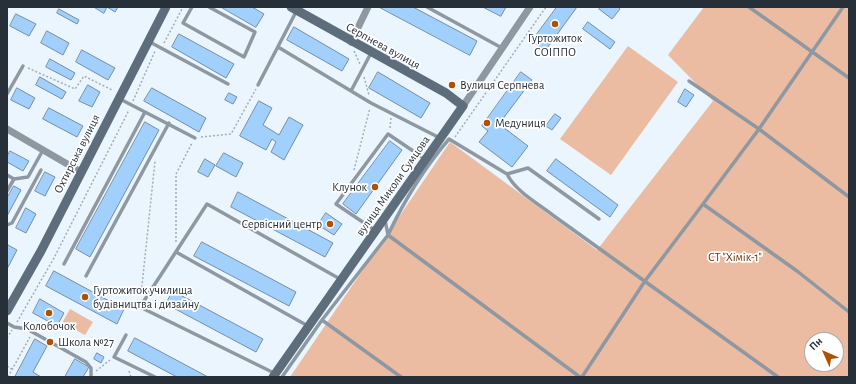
<!DOCTYPE html>
<html>
<head>
<meta charset="utf-8">
<style>
	body { margin:0 }
	#map { position:relative; width:856px; height:384px; overflow:hidden; background:#eaf5fe; font-family:"Alegreya Sans",sans-serif }
	canvas { display:block }
	.frame { position:absolute; inset:0; border:8px solid #273039; pointer-events:none }
	.north { position:absolute; left:804px; top:332px; width:40px; height:40px; box-sizing:border-box; background:#fff; border:1px solid #a9acb0; border-radius:50%; rotate:315deg; font-size:11px; font-weight:700; line-height:16px; text-align:center; color:#273039 }
	.north::after { content:''; display:block; margin:auto; width:14px; height:18px; background:#af5002; clip-path:polygon(50% 0,100% 100%,50% 72%,0 100%) }
</style>
</head>
<body>
<div id="map">
<canvas width="856" height="384"></canvas>
<div class="frame"></div>
<div class="north">Пн</div>
</div>
<script>
const ctx = document.querySelector('canvas').getContext('2d');
ctx.lineJoin = 'round';
function fillPath(path, color) { ctx.fillStyle = color; ctx.fill(path, 'evenodd'); }
function trace(path, color, width, dash) { ctx.strokeStyle = color; ctx.lineWidth = width; ctx.lineCap = dash ? 'butt' : 'round'; ctx.setLineDash(dash || []); ctx.stroke(path); }
function drawText(font, color, halo, rows, align = 'center') {
  ctx.font = font + ' "Alegreya Sans",sans-serif'; ctx.lineWidth = 3.5; ctx.setLineDash([]); ctx.textBaseline = 'middle'; ctx.strokeStyle = halo; ctx.fillStyle = color; for (const [text, x, y, turn = 0] of rows) {
    ctx.save(); ctx.translate(x, y); ctx.rotate((+turn || 0) * Math.PI / 180); ctx.textAlign = isNaN(turn) ? turn : align; if (halo) ctx.strokeText(text, 0, 0); ctx.fillText(text, 0, 0); ctx.restore();
  }
}
fillPath(new Path2D(`
	M 704,7 L 849,7 L 849,377 L 290,377 L 450,142 L 597,250 L 713,101 L 668,55 ZM 812,340 L 836,340 L 836,364 L 812,364 Z
	M 628,46 L 678,82 L 611,175 L 560,139 Z
	M 70,309 L 93,322 L 85,335 L 62,323 Z`), '#ebbba2');
const building = new Path2D(`
	M 94,7 L 118,7 L 115,12 L 107,7 L 104,13 Z
	M 221,7 L 252,7 L 264,14 L 256,27 Z
	M 379,7 L 413,7 L 477,41 L 470,55 Z
	M 483,7 L 506,7 L 501,16 Z
	M 557,7 L 577,7 L 545,51 L 532,41 Z
	M 601,7 L 618,7 L 620,9 L 612,19 L 599,9 Z
	M 59,9 L 79,20 L 77,24 L 57,13 Z
	M 16,14 L 36,24 L 29,36 L 10,26 Z
	M 588,22 L 615,42 L 610,49 L 583,29 Z
	M 294,27 L 349,59 L 342,71 L 287,40 Z
	M 47,31 L 69,43 L 63,55 L 41,43 Z
	M 179,34 L 234,64 L 226,78 L 172,47 Z
	M 82,50 L 115,68 L 108,80 L 76,62 Z
	M 50,59 L 75,73 L 71,80 L 46,67 Z
	M 378,72 L 430,103 L 421,118 L 369,88 Z
	M 521,72 L 532,80 L 499,124 L 528,146 L 512,167 L 479,142 L 488,131 L 482,126 Z
	M 40,77 L 66,92 L 62,99 L 36,85 Z
	M 88,85 L 100,92 L 92,107 L 79,101 Z
	M 17,88 L 35,98 L 29,109 L 11,100 Z
	M 152,88 L 206,118 L 199,132 L 144,101 Z
	M 685,89 L 694,95 L 686,107 L 678,102 Z
	M 229,93 L 237,97 L 233,104 L 225,100 Z
	M 259,101 L 272,108 L 263,125 L 279,135 L 289,117 L 303,125 L 284,160 L 271,152 L 276,142 L 272,139 L 266,150 L 240,136 Z
	M 49,108 L 83,126 L 77,137 L 43,119 Z
	M 555,114 L 561,118 L 552,130 L 546,126 Z
	M 145,122 L 159,130 L 90,257 L 76,249 Z
	M 390,141 L 402,150 L 356,214 L 343,204 Z
	M 10,151 L 29,161 L 23,171 L 7,162 L 7,157 Z
	M 224,153 L 243,163 L 236,177 L 216,166 Z
	M 205,159 L 215,165 L 208,177 L 198,172 Z
	M 556,159 L 618,205 L 610,217 L 547,171 Z
	M 45,172 L 55,177 L 45,196 L 35,191 Z
	M 14,186 L 21,190 L 7,216 L 7,198 Z
	M 238,192 L 333,243 L 325,257 L 231,207 Z
	M 26,208 L 36,214 L 26,233 L 16,228 Z
	M 326,213 L 342,224 L 334,235 L 318,225 Z
	M 202,242 L 296,292 L 289,306 L 194,256 Z
	M 8,245 L 17,250 L 7,269 L 7,246 Z
	M 54,271 L 124,309 L 117,324 L 46,286 Z
	M 173,291 L 263,339 L 256,352 L 166,304 Z
	M 40,299 L 64,313 L 57,326 L 33,313 Z
	M 135,338 L 208,377 L 177,377 L 128,351 Z
	M 35,339 L 47,346 L 33,372 L 41,377 L 15,377 Z
	M 97,353 L 104,357 L 101,363 L 94,359 Z
	M 75,359 L 89,367 L 83,377 L 65,377 Z`);
fillPath(building, '#a0d0fb');
trace(building, '#758da3', 1);
trace(new Path2D(`
	M 164,43 L 183,7
	M 354,51 L 360,64
	M 28,68 L 75,89 L 84,76 L 112,90
	M 364,77 L 369,95
	M 133,101 L 155,51
	M 390,128 L 391,118
	M 201,137 L 231,134 L 256,89
	M 455,137 L 546,7
	M 354,170 L 370,108
	M 176,242 L 176,174 L 192,143
	M 141,295 L 155,161
	M 17,322 L 54,258 L 129,110
	M 7,338 L 12,330
	M 7,366 L 12,369
	M 96,371 L 110,360
	M 129,371 L 131,377
	M 8,377 L 30,337`), '#a2acb5', 1.5, [2, 2]);
trace(new Path2D(`
	M 192,7 L 183,23 L 244,57 L 255,32 L 209,7
	M 427,7 L 502,48
	M 749,7 L 849,78
	M 148,41 L 228,84
	M 278,47 L 371,103 L 440,138
	M 689,81 L 759,129 L 849,197
	M 258,85 L 297,10
	M 351,91 L 371,53
	M 7,94 L 23,66
	M 120,99 L 195,138
	M 507,174 L 528,168 L 599,219
	M 7,175 L 14,179 L 28,177 L 43,150
	M 7,191 L 14,179
	M 703,204 L 759,129 L 843,7
	M 7,225 L 12,223 L 41,170
	M 376,231 L 336,204 L 388,134 L 425,159
	M 176,252 L 308,326
	M 64,264 L 145,112
	M 86,276 L 169,123
	M 322,320 L 401,377
	M 7,323 L 14,327 L 27,329 L 86,362 L 91,368 L 91,377
	M 126,335 L 114,357 L 155,377
	M 274,373 L 140,307 L 207,204 L 340,279
	M 282,377 L 322,320 L 388,235 L 385,220
	M 580,377 L 388,235 C 404,201 425,167 449,139 L 507,174 C 516,192 539,204 554,216 L 778,377
	M 582,377 L 645,281 L 703,204 L 797,271 L 849,312`), '#8e98a2', 3.5);
trace(new Path2D(`
	M 351,42 L 368,7
	M 463,106 L 530,7
	M 7,129 L 81,172`), '#8e98a2', 7);
trace(new Path2D(`
	M 7,311 L 41,251 L 166,7
	M 273,377 L 463,106 L 446,93 L 291,7`), '#5e6d7b', 9);
for (const [x, y, r, color] of [
	[555,24,4,"#af5002"],
	[452,85,4,"#af5002"],
	[487,123,4,"#af5002"],
	[375,187,4,"#af5002"],
	[330,224,4,"#af5002"],
	[85,297,4,"#af5002"],
	[49,313,4,"#af5002"],
	[50,342,4,"#af5002"]
]) { const dot = new Path2D(); dot.arc(x, y, r, 0, 2 * Math.PI); ctx.fillStyle = color; ctx.fill(dot); trace(dot, '#fff', 1.5); }
drawText('12px', '#273039', '#fff', [
	["Гуртожиток",555,38,"center"],
	["СОІППО",555,52,"center"],
	["Вулиця Серпнева",460,85],
	["Медуниця",495,123],
	["Клунок",367,187,"right"],
	["Сервісний центр",322,224,"right"],
	["Гуртожиток училища",93,290],
	["будівництва і дизайну",93,304],
	["Колобочок",49,326,"center"],
	["Школа №27",58,342]
], 'left');
drawText('12px', '#273039', '#fff', [
	["Серпнева вулиця",383,46,29],
	["Охтирська вулиця",77,154,-63],
	["вулиця Миколи Сумцова",393,186,-55]
]);
drawText('12px', '#713304', '#fff', [
	["СТ \"Хімік-1\"",735,257]
]);
</script>
</body>
</html>
